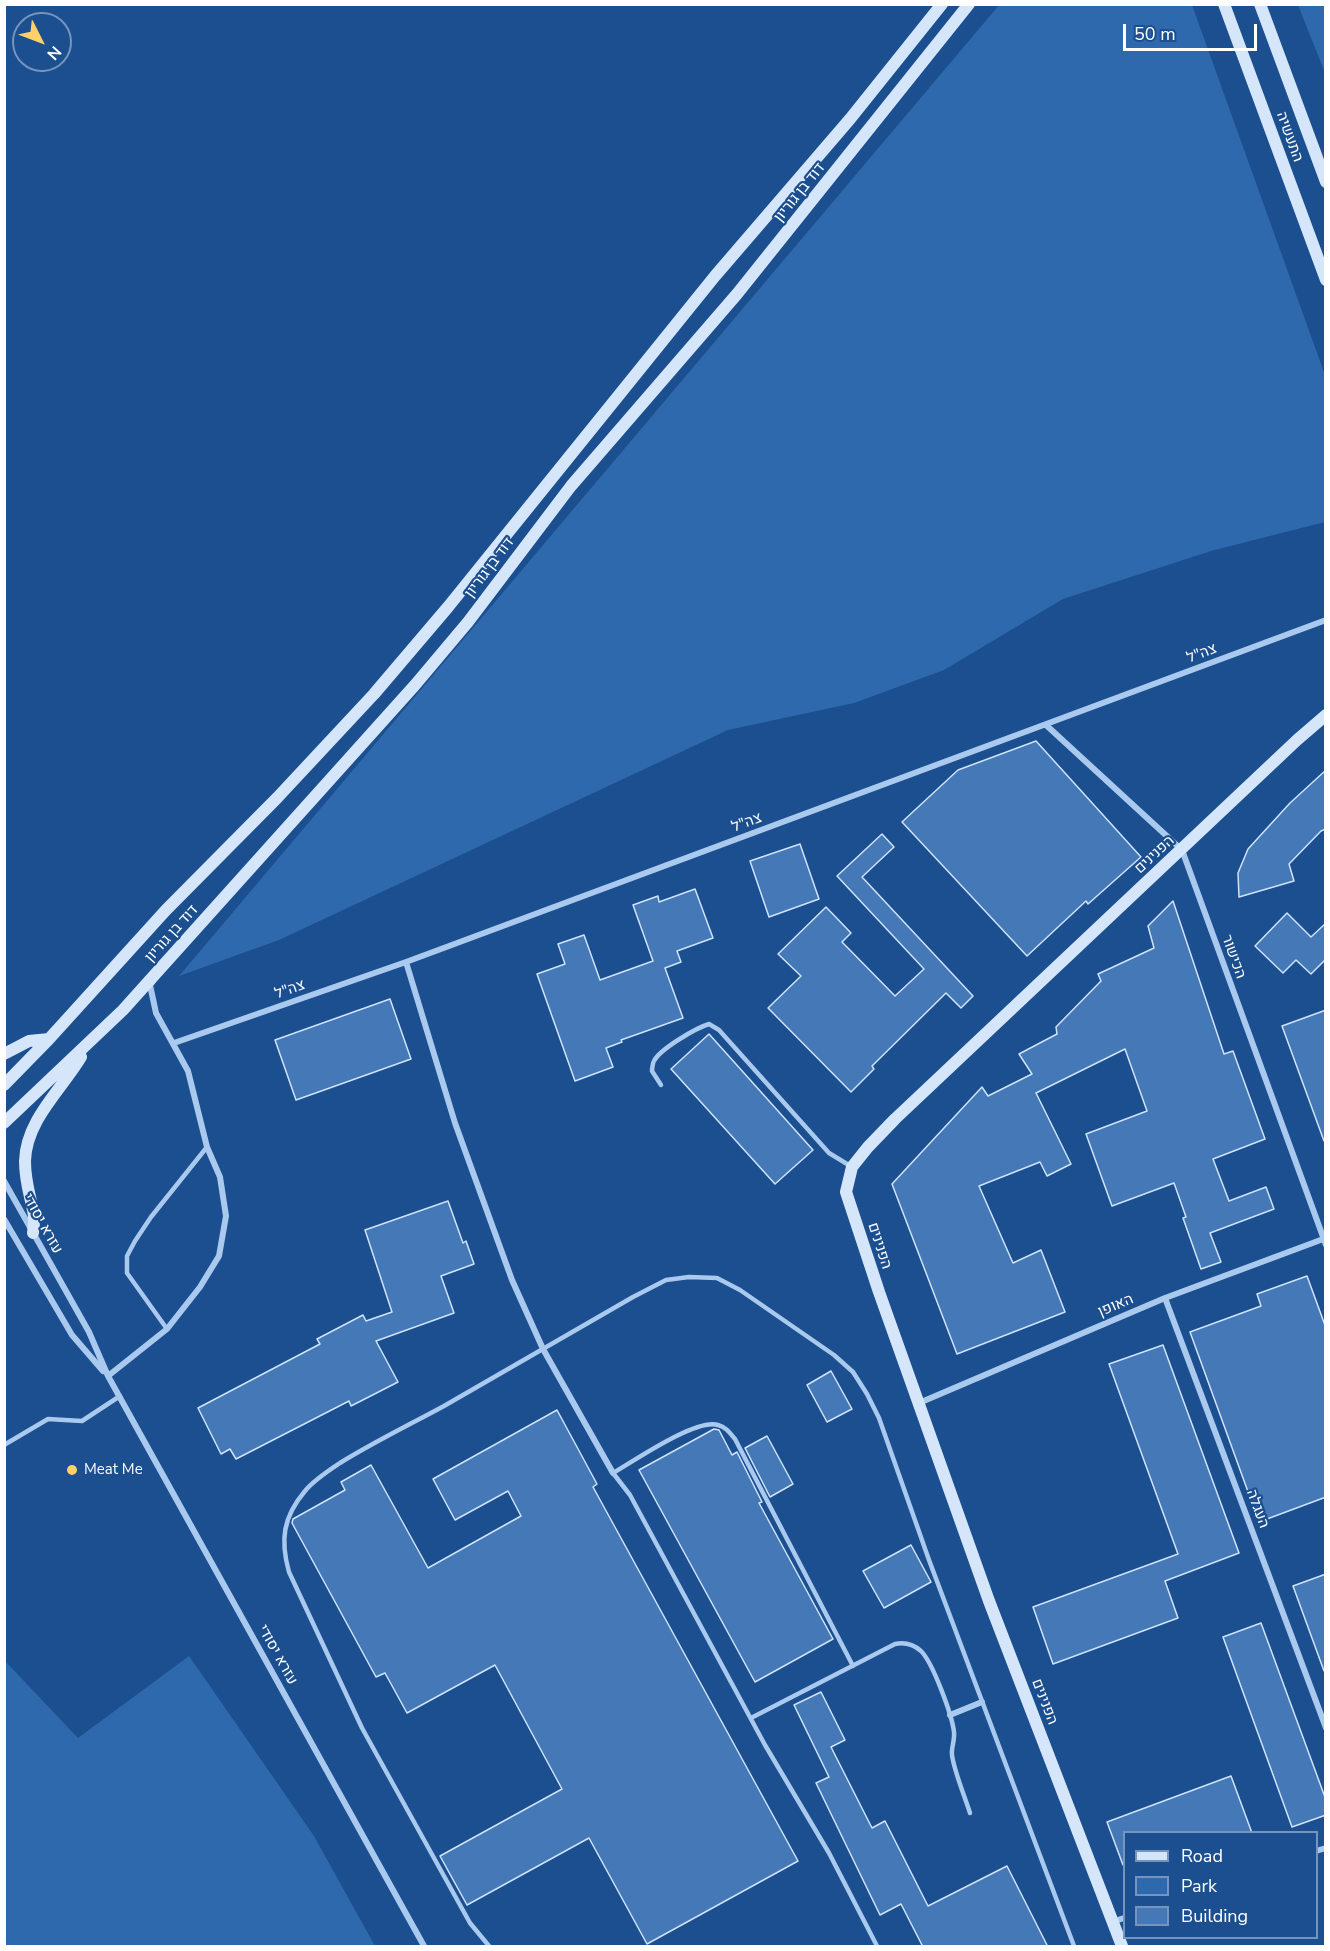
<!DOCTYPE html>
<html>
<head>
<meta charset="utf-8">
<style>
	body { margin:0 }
	#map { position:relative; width:1330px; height:1951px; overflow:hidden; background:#1b4f8f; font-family:"Nunito Sans",sans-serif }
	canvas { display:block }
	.frame { position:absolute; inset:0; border:6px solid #fff; pointer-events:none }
	.legend { position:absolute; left:1123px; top:1831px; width:195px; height:108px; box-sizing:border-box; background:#1b4f8f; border:2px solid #7695bc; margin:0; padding:8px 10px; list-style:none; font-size:18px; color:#fff }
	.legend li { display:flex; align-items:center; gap:12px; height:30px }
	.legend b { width:30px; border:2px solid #7695bc }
	.north { position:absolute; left:12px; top:12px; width:60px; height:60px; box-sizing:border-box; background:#1b4f8f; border:2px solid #7695bc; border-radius:50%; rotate:132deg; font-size:16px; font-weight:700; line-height:24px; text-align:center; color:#fff }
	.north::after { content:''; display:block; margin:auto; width:21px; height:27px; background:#ffd166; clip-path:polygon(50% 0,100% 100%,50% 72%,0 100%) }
	.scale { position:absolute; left:1123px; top:24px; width:134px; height:27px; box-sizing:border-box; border:3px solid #fff; border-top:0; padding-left:8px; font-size:18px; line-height:21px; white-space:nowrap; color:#fff; -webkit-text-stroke:4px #1b4f8f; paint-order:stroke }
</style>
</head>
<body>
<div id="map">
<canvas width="1330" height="1951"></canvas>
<div class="frame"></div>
<ul class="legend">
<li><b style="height:8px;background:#d6e6fa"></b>Road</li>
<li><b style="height:16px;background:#2e69ad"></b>Park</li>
<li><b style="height:16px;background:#4478b7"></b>Building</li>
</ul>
<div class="north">N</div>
<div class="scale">50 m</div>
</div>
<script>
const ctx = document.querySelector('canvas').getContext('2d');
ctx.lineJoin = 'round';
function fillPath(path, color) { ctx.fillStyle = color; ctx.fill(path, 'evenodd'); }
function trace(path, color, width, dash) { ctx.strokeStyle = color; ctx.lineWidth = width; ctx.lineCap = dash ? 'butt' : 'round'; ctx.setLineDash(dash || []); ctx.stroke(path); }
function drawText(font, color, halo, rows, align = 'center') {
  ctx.font = font + ' "Nunito Sans",Heebo,sans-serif'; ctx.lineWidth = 4.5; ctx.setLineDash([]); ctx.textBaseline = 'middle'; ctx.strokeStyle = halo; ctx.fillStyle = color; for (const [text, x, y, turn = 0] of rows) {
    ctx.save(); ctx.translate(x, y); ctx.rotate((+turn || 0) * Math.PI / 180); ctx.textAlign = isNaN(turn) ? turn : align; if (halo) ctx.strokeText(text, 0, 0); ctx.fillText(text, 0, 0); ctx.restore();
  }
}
fillPath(new Path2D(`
	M 1000,4 L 1192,5 L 1325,375 L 1325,522 L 1211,551 L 1063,599 L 944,670 L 854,703 L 728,730 L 279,940 L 179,976 Z
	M 1298,5 L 1325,5 L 1325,73 Z
	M 189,1656 L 314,1836 L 375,1946 L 5,1946 L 5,1661 L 78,1738 Z`), '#2e69ad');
const building = new Path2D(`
	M 1036,741 L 1141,857 L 1088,904 L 1086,901 L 1027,956 L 902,822 L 958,770 Z
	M 1326,770 L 1326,829 L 1321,831 L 1289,864 L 1294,881 L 1239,897 L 1238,873 L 1248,849 L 1290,803 Z
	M 882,834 L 894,847 L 862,877 L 973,996 L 961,1008 L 946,993 L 872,1066 L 874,1069 L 851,1092 L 768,1008 L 801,976 L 778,954 L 826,907 L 851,933 L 842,942 L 895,996 L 924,969 L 837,876 Z
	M 800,844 L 819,899 L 769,917 L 750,861 Z
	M 695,889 L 713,938 L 677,951 L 681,962 L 665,968 L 683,1018 L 621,1040 L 622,1042 L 606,1048 L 613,1067 L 575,1081 L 537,974 L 565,964 L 558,944 L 584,935 L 600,980 L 653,961 L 633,905 L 658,896 L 659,902 Z
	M 1173,901 L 1224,1054 L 1233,1051 L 1265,1139 L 1213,1159 L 1229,1201 L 1266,1187 L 1274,1209 L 1210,1233 L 1221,1262 L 1201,1269 L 1183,1218 L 1186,1217 L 1174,1183 L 1112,1206 L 1086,1134 L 1147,1111 L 1125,1049 L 1036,1093 L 1071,1164 L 1047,1176 L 1040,1162 L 979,1186 L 1013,1263 L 1041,1250 L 1065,1312 L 957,1354 L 892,1184 L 982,1087 L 988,1096 L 1032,1074 L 1019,1054 L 1057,1034 L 1056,1027 L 1101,981 L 1098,974 L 1154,948 L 1148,926 Z
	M 1287,913 L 1311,937 L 1326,923 L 1326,959 L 1311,974 L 1296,960 L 1283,973 L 1255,946 Z
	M 390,999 L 411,1059 L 296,1100 L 275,1040 Z
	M 1326,1010 L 1326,1141 L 1324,1141 L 1282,1026 Z
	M 709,1034 L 813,1150 L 775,1184 L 671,1069 Z
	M 448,1201 L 463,1243 L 466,1241 L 474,1264 L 441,1276 L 454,1313 L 376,1341 L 398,1382 L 351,1406 L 349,1401 L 236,1459 L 230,1449 L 221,1454 L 198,1408 L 320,1344 L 317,1339 L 363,1315 L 366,1321 L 392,1312 L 365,1230 Z
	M 1307,1276 L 1326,1328 L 1326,1497 L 1259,1522 L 1190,1332 L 1261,1306 L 1257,1294 Z
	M 1163,1345 L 1239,1553 L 1165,1581 L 1178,1618 L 1053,1664 L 1033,1607 L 1178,1554 L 1109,1364 Z
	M 831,1371 L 852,1409 L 827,1422 L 807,1385 Z
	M 557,1410 L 597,1484 L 593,1487 L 798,1861 L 647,1944 L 589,1838 L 467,1905 L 440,1856 L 562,1789 L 495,1665 L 407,1713 L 385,1673 L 376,1677 L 292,1523 L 293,1519 L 345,1490 L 341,1482 L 371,1465 L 428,1568 L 521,1516 L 508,1491 L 455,1520 L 433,1479 Z
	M 714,1429 L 719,1430 L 732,1455 L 737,1452 L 762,1502 L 759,1503 L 833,1639 L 755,1682 L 639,1470 Z
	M 767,1436 L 793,1484 L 770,1497 L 745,1448 Z
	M 911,1545 L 931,1582 L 884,1608 L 863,1571 Z
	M 1326,1574 L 1326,1671 L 1324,1671 L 1293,1586 Z
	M 1261,1623 L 1326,1800 L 1326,1815 L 1292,1827 L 1223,1637 Z
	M 821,1692 L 845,1740 L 831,1747 L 872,1828 L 885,1821 L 928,1906 L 1007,1866 L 1048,1947 L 923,1947 L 901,1904 L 880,1915 L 816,1783 L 829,1777 L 794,1705 Z
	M 1231,1776 L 1252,1833 L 1125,1833 L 1125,1864 L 1123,1865 L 1107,1822 Z`);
fillPath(building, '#4478b7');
trace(building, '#cfe3fa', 1.5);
trace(new Path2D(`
	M 661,1085 L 652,1071 C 652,1069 653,1062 654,1061 C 660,1049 696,1028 709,1024 L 719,1030 L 829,1153 L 852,1167
	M 167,1329 L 127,1273 L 127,1256 L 135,1241 L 151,1217 L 207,1147
	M 4,1445 L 48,1419 L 82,1421 L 120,1396
	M 853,1666 L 735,1439 C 730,1433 726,1427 718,1425 C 696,1418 634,1461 613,1473 L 630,1495 L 765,1745 L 829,1853 L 877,1946
	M 751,1718 L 895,1644 C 905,1642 914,1645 921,1651 C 933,1663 952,1715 954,1732 C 955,1740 951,1748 952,1755 C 954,1771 965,1797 970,1813
	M 489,1946 L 470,1923 L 362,1728 L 289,1572 C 280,1540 283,1517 305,1491 C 314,1480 328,1471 340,1463 C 374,1442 409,1425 444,1406 C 507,1370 570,1333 633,1297 L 666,1280 L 689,1277 L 717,1278 L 740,1290 L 834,1355 L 853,1372 L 867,1394 L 879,1418 L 929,1560 L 1074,1946`), '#a9c9ee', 4.5);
trace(new Path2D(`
	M 1046,725 L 1182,850 L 1326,1245
	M 406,962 L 455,1123 L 512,1280 L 543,1349 L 613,1473
	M 174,1043 L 406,962 L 1326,620
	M 4,1181 L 89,1332 L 108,1376 L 424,1946
	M 4,1219 L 72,1335 L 103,1371
	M 1165,1298 L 1326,1728
	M 108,1376 L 167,1329 L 200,1287 L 219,1256 L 226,1216 L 220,1177 L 207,1147 L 188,1071 L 156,1013 L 150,985 L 153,981
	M 919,1403 L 1165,1298 L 1326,1238
	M 950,1715 L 982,1702
	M 1316,1851 L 1326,1848
	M 1112,1922 L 1124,1918`), '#a9c9ee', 6);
trace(new Path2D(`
	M 1224,4 L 1326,280
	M 1260,4 L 1326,182
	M 4,1054 L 29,1041 L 49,1039
	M 4,1085 L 49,1039 L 166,910 L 277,798 L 374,694 L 448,607 L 715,276 L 850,119 L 942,4
	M 4,1123 L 123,1010 L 415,685 L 468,622 L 571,486 L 737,294 L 969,4
	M 33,1233 C 34,1226 35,1218 33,1210 C 29,1191 25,1181 25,1161 C 26,1120 62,1089 81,1057
	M 1122,1946 L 989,1601 L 879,1292 L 846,1192 L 852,1167 L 868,1147 L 895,1119 L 1297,740 L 1326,715`), '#d6e6fa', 12);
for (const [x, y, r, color] of [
	[72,1470,6,"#ffd166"]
]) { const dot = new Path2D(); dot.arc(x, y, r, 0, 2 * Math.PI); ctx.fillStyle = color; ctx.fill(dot); trace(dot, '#1b4f8f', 2); }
drawText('15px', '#fff', '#1b4f8f', [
	["התעשיה",1289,137,70],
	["דוד בן גוריון",800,193,-51],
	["דוד בן גוריון",490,568,-53],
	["צה\"ל",1202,654,-21],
	["צה\"ל",747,823,-20],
	["הפנינים",1155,855,-43],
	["דוד בן גוריון",172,934,-48],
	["הכישור",1233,957,70],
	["צה\"ל",290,990,-19],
	["עזרא יסודי",42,1224,61],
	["הפנינים",879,1246,72],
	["האופן",1116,1306,-23],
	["העגלה",1257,1509,70],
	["עזרא יסודי",277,1655,61],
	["הפנינים",1044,1702,69]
]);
drawText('15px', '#fff', '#1b4f8f', [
	["Meat Me",84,1470]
], 'left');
</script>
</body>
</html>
